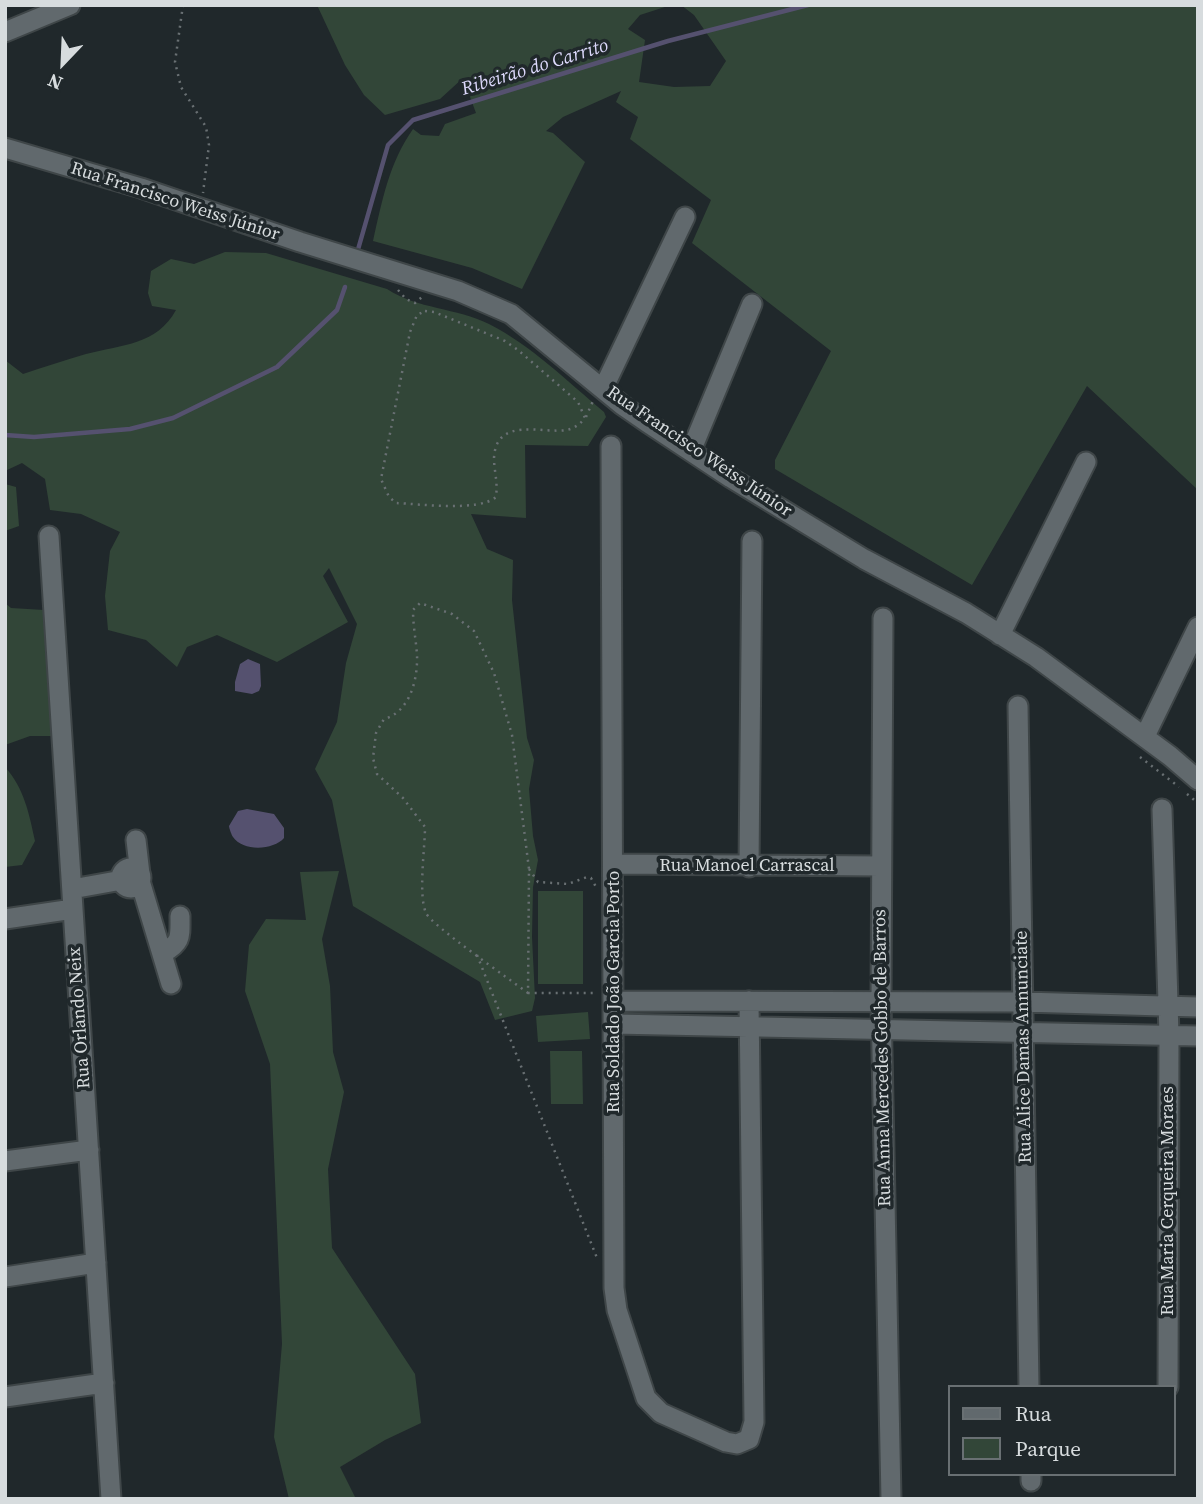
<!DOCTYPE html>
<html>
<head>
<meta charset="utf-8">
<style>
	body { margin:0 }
	#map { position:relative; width:1203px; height:1504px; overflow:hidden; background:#20282b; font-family:"Source Serif 4",serif }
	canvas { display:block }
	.frame { position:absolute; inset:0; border:7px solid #d7dcde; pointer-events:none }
	.legend { position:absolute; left:948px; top:1385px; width:228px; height:91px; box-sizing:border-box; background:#20282b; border:2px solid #697073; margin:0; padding:9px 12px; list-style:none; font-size:21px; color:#d7dcde }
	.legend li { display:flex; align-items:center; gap:14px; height:35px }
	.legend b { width:35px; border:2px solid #697073 }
	.north { position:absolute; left:28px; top:28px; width:70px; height:70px; -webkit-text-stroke:5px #20282b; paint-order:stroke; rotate:203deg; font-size:19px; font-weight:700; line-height:28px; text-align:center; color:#d7dcde }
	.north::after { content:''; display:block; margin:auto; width:24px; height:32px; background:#d7dcde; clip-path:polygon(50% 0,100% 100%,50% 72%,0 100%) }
</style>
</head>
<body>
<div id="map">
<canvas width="1203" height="1504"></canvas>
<div class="frame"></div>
<ul class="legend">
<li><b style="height:9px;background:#61696d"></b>Rua</li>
<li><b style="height:19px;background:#324638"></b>Parque</li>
</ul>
<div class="north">N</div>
</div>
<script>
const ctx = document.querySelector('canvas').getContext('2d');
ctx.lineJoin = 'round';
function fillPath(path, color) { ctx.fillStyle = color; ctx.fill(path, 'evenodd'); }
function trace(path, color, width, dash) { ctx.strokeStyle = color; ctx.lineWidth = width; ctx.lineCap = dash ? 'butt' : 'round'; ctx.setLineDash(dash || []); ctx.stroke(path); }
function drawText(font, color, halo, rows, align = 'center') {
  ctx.font = font + ' "Source Serif 4",serif'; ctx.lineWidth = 7; ctx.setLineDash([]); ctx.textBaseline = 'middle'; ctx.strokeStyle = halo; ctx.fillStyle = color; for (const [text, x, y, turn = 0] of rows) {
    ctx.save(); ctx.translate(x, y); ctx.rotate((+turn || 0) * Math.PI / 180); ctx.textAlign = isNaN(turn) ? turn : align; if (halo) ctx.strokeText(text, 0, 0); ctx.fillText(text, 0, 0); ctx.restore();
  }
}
fillPath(new Path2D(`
	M 317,5 L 671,5 L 640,15 L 628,29 L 645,40 L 639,82 L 674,87 L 710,86 L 726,61 L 694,15 L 681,5 L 1198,5 L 1198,490 L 1087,386 L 972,585 L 775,469 L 775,460 L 831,351 L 692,243 L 711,200 L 630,139 L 638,117 L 616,102 L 621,91 L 563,117 L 546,131 L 553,133 L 585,162 L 522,289 L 472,268 L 373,241 C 382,201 389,163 413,129 L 421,135 L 439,136 L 445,124 L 476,113 L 463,78 L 440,99 L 385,115 L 364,95 L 345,65 Z
	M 225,252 L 266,253 L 387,289 C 417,309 457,308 489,324 C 532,346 568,382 604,412 L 606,417 L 588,446 L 525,445 L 526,518 L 471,514 L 487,549 L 513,560 L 512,600 L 527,738 L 534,760 L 529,789 L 533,836 L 538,860 L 533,887 L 532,937 L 535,998 L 532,1011 L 495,1020 L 480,982 L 353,906 L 332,800 L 315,769 L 337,722 L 346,663 L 357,624 L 329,568 L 323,576 L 348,622 L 277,662 L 217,635 L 187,647 L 177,667 L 146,640 L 108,630 L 105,596 L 110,551 L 120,532 L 81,514 L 50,510 L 45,479 L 22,463 L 5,471 L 5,360 L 23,374 C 44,367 65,360 86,354 C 121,345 157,345 176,310 L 152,306 L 148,293 L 151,271 L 171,259 L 194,264 Z
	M 5,484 L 16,487 L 19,526 L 5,531 Z
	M 5,603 L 11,608 L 44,610 L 55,736 L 30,736 L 5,745 Z
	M 5,767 C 24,788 29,813 35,841 L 22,865 L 5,867 Z
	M 339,871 L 322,939 L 330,986 L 333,1052 L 344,1092 L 328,1169 L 332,1248 L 415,1374 L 421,1423 L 385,1440 L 340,1467 L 356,1499 L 289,1499 L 274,1437 L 282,1344 L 270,1064 L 245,991 L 249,945 L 266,919 L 306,920 L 300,872 Z
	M 538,891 L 583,891 L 583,984 L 538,984 Z
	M 588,1012 L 590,1039 L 538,1042 L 536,1016 Z
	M 550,1051 L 582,1051 L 583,1104 L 551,1104 Z`), '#324638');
fillPath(new Path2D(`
	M 248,659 L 260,664 L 261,686 L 259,691 L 252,694 L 235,691 L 235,682 L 240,664 Z
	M 247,809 L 274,814 L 284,828 L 284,838 C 274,850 243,852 233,837 C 232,836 229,828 229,826 L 238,811 Z`), '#55516f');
trace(new Path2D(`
	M 357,253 L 388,145 L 413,120 L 668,41 L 808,5
	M 5,435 L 34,437 L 130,429 L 173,418 L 277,367 L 337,310 L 345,287`), '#55516f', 4.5);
const minor = new Path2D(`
	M 5,32 L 70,5
	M 5,148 L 141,188 L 300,242 L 458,291 L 511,314 L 622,405 L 648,423 L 731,478 L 864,559 L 966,613 L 1036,657 L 1170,756 L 1198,780
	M 603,389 L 685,217
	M 611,446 L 614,1288 L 617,1310 L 646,1398 L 661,1413 L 726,1442 L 737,1444 L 749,1439 L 754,1422 L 749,1001
	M 691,451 L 752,304
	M 49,536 L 111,1499
	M 883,618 L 881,1002 L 891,1499
	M 1000,635 L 1086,462
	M 1018,706 L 1029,1387
	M 1145,736 L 1198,627
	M 1162,809 L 1169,1035 L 1168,1387
	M 136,840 L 140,874
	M 614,864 L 881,866
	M 749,867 L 752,541
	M121 878a10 10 0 1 1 20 0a10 10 0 1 1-20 0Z
	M 140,881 L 171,984
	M 72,889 L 122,880
	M 5,919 L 73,909
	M 163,953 C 182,942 180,937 180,916
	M 614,1001 L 1023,1002 L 1198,1007
	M 614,1024 L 1198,1036
	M 5,1161 L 89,1150
	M 5,1277 L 96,1263
	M 5,1397 L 104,1383
	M 1031,1474 L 1031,1481`);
trace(minor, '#3f4648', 23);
trace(new Path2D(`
	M 183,5 L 175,62 L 181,87 L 206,127 L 209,145 L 203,193
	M 398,290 L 406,299 L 415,303 L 422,297
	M 425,311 L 434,312 L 505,341 L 518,350 L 578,402 L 585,418 C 580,424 575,428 567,430 C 542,434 496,416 494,458 C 494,471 498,481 496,497 C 479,512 420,504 396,503 L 389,497 L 381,479 L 410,332 L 417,315 Z
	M 586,417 L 593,401
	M 1140,757 L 1179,787
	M 1187,794 L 1198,803
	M 529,869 L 538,882 L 568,884 L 587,877 L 591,878 L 596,887
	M 477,955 L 597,1258
	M 528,993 C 512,981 431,925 426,913 C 418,895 425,848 425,827 L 403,798 L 377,774 L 373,758 L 376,733 L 384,719 C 410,712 418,679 417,655 C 416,640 413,626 413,610 L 420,603 L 452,614 L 474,631 L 494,673 L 512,735 L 529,869 L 528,993 L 596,993`), '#697073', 2.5, [2, 5]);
trace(minor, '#61696d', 19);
drawText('18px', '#d7dcde', '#20282b', [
	["Rua Francisco Weiss Júnior",175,202,18],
	["Rua Francisco Weiss Júnior",699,452,34],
	["Rua Manoel Carrascal",747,866],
	["Rua Soldado João Garcia Porto",614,992,-90],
	["Rua Orlando Neix",80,1018,-94],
	["Rua Alice Damas Annunciate",1024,1047,-91],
	["Rua Anna Mercedes Gobbo de Barros",883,1058,-91],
	["Rua Maria Cerqueira Moraes",1168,1201,-90]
]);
drawText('italic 19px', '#ddd9fc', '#20282b', [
	["Ribeirão do Carrito",535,68,-17]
]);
</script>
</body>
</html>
